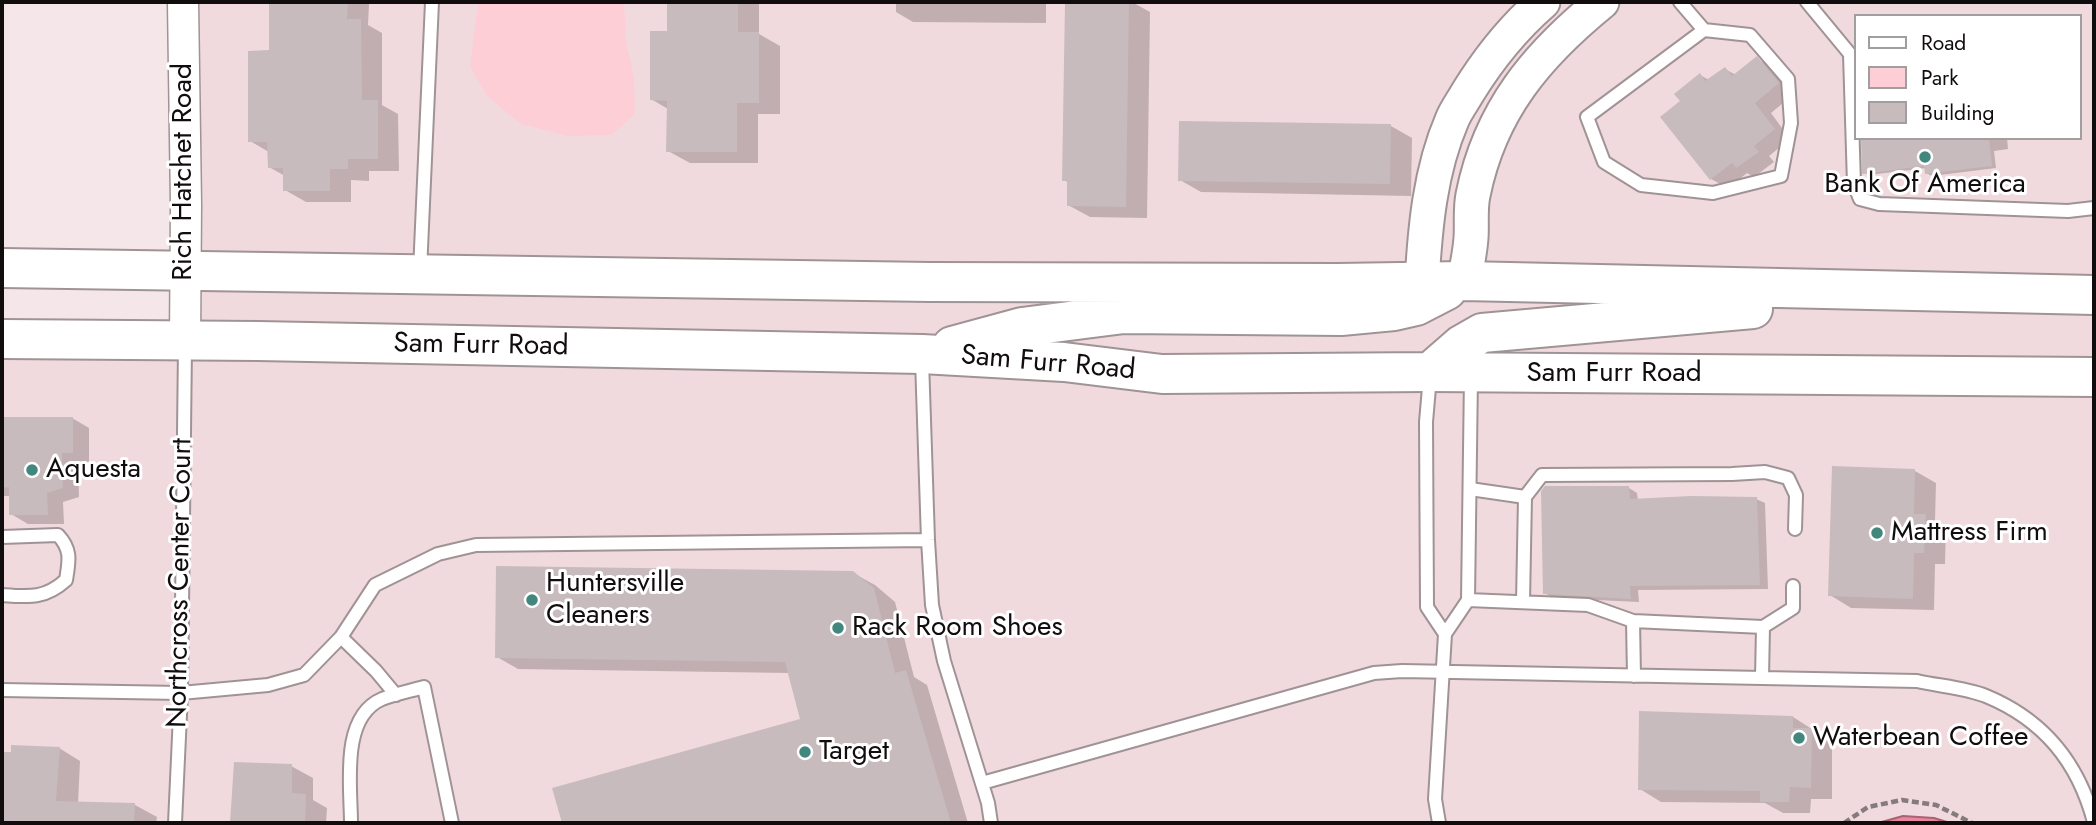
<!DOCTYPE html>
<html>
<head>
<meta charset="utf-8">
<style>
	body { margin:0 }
	#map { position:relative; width:2096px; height:825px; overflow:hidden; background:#f5e7e9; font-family:Jost,sans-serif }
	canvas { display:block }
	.frame { position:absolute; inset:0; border:4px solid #110c0d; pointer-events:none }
	.legend { position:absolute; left:1854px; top:14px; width:228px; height:126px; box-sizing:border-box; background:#fff; border:2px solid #a09e9e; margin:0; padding:9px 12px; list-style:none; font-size:21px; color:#110c0d }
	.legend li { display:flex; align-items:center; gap:14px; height:35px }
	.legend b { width:35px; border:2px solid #a09e9e }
</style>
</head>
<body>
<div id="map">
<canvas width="2096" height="825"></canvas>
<div class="frame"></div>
<ul class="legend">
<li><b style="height:9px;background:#fff"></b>Road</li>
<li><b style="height:19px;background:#feced7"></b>Park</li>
<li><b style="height:19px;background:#c8bbbd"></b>Building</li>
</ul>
</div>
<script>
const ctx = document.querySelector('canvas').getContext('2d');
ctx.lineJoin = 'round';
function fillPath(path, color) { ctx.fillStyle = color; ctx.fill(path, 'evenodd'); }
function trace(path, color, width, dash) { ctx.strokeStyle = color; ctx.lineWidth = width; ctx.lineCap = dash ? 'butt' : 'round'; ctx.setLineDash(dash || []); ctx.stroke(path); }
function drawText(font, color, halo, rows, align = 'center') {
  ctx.font = font + ' Jost,sans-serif'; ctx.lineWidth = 6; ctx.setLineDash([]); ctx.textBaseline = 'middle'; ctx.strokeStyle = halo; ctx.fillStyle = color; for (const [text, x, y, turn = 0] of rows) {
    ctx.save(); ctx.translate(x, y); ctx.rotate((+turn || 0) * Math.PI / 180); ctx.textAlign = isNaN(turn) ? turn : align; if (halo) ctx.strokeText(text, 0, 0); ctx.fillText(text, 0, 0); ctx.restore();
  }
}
fillPath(new Path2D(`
	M 183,2 L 2094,2 L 2094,823 L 2,823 L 2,339 L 185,341 ZM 1856,16 L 2080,16 L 2080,138 L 1856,138 Z`), '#f1dade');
fillPath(new Path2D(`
	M 478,2 L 624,2 L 626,41 L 634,78 L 635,114 L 611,135 L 568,136 L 521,124 L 488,97 L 470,67 Z`), '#feced7');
const water = new Path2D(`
	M 1903,816 L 1934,818 L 1950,823 L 1878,823 Z`);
fillPath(water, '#e9879f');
trace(water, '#a86273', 2);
fillPath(new Path2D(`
	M 270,2 L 364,2 L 369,4 L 368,25 L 382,33 L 382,105 L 398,114 L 399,171 L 369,171 L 369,181 L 351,180 L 351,202 L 306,202 L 285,190 L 285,176 L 269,167 L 269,152 L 250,141 L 271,52 Z
	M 668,2 L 759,2 L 759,34 L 780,46 L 780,114 L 758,114 L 758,163 L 690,163 L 668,151 L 668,109 L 651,99 L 668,33 Z
	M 896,2 L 1046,2 L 1046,23 L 913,22 L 896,12 Z
	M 1066,2 L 1132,2 L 1150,12 L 1147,218 L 1090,217 L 1068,205 L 1069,183 L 1064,180 Z
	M 1757,59 L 1774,68 L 1795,93 L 1771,113 L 1790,139 L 1769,156 L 1774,162 L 1754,177 L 1747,173 L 1728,188 L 1711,179 L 1683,101 L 1700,75 L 1709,80 L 1725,69 L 1736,75 Z
	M 1391,126 L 1412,138 L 1411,196 L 1201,192 L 1180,180 Z
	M 1863,138 L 2007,138 L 2008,149 L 1994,151 L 1996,168 L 1932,176 L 1926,173 L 1926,168 L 1869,175 L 1864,173 Z
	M 72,418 L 89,428 L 89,462 L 78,462 L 79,497 L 63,502 L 64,524 L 28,524 L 11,514 L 11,496 L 2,496 L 2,419 Z
	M 1915,471 L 1936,483 L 1935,521 L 1946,528 L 1945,564 L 1935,564 L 1934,610 L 1851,608 L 1830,595 Z
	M 1629,488 L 1637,493 L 1638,501 L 1756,499 L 1765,503 L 1768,589 L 1638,590 L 1639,602 L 1553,598 L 1545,593 Z
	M 853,573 L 875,585 L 895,602 L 914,677 L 927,685 L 968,823 L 564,823 L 554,789 L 802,720 L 790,673 L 518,669 L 497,657 Z
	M 1793,717 L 1832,742 L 1832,799 L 1811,799 L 1810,813 L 1783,813 L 1765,803 L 1661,802 L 1640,789 Z
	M 59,748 L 80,761 L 78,804 L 135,805 L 157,817 L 156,823 L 2,823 L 2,754 Z
	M 291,766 L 313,778 L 313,800 L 327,808 L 326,823 L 232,823 L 232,795 Z`), '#0003');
fillPath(new Path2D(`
	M 269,2 L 348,2 L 347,19 L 361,19 L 362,100 L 378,100 L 378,159 L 348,159 L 348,169 L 330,169 L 330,191 L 283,191 L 283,168 L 268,168 L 267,142 L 248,142 L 248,51 L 269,50 Z
	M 667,2 L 738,2 L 738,32 L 759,32 L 759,103 L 737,103 L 737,152 L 666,152 L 667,101 L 650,100 L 650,31 L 667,31 Z
	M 1065,2 L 1129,2 L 1126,207 L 1067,206 L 1067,181 L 1062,181 Z
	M 1757,56 L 1779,83 L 1755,103 L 1775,129 L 1754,146 L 1759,152 L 1736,168 L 1732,163 L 1710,180 L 1660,117 L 1680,101 L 1674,94 L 1700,73 L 1705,81 L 1725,67 L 1732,76 Z
	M 1179,121 L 1391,124 L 1390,184 L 1178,181 Z
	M 1861,138 L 1989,138 L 1992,166 L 1925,174 L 1924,166 L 1862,174 Z
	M 2,417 L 73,417 L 73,453 L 62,453 L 63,488 L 47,493 L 48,515 L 9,515 L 9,487 L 2,488 Z
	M 1832,466 L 1915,469 L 1914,514 L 1926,514 L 1924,553 L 1914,553 L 1913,599 L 1828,596 Z
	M 1545,486 L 1629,486 L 1630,499 L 1691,496 L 1757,497 L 1760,585 L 1630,586 L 1631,599 L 1543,594 L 1541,491 Z
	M 496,566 L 853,571 L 874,588 L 895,673 L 906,670 L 951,823 L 562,823 L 552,788 L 800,719 L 785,662 L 495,658 Z
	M 1639,711 L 1793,716 L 1793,728 L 1812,728 L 1811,788 L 1790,787 L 1789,802 L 1760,802 L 1760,791 L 1638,790 Z
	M 11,745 L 60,747 L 56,801 L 135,803 L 134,823 L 2,823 L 2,752 L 11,752 Z
	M 234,762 L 292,764 L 292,793 L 306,794 L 305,823 L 230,823 Z`), '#c8bbbd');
const service = new Path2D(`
	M 1680,2 L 1704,30
	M 1807,2 L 1850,54 L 1854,184 L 1860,199 L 1879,204 L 2068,211 L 2094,208
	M 1704,30 L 1750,35 L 1788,79 L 1791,123 L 1781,176 L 1713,193 L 1641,185 L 1604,162 L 1587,117 Z
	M 420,271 L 432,2
	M 922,360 L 928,540 L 932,605 L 944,661 L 988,803 L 991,823
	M 1430,376 L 1426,422 L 1427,607 L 1445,634
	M 1470,489 L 1525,497 L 1523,602
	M 1525,497 L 1542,475 L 1732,474 L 1765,472 L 1788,478 L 1796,495 L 1795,529
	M 2,537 L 58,535 C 72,550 69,561 66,580 C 45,599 29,597 2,595
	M 1468,600 L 1588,605 L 1633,621 L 1763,627 L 1762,678
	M 1633,621 L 1634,676
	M 1763,627 L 1793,608 L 1793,586
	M 341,637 L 376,671 L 396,695
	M 2,690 L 181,693 L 268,685 L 304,675 L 341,637 L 375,585 L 438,554 L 476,545 L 928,540
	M 982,783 L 1374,673 L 1402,671 L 1917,681 C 1939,686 1966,688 1986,696 C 2044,720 2078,762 2094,822
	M 175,823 L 181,693 L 185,346
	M 351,823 C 351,786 340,717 382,699 C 395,694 410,691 424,687 L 452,823
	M 1439,823 L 1435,799 L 1445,634 L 1468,600 L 1471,376`);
const tertiary = new Path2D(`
	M 183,2 L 186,205 L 185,342`);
const secondary = new Path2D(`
	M 1464,281 C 1467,267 1470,252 1471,238 C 1472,224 1470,209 1473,195 C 1490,110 1537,55 1602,2
	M 1422,282 C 1425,228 1430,171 1452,120 C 1456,110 1463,101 1468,92 C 1489,58 1513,28 1543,2`);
const primary = new Path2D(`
	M 2,268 L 930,282 L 1337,283 L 1464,281 L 2094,295
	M 2,339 L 258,341 L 922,354 L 1064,362 L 1162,374 L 1430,372 L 2094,377
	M 952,346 L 1022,327 L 1124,314 L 1341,316 L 1394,311 L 1416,306 L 1447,290
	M 1430,372 L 1461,345 L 1482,333 L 1753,309`);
trace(service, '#a09395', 16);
trace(tertiary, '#a09395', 33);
trace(secondary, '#a09395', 37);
trace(primary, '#a09395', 42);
trace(new Path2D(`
	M 1844,823 L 1868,807 L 1902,800 L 1936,805 L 1972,823`), '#857b7d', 4.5, [7, 3.5]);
trace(service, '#fff', 12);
trace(tertiary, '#fff', 30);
trace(secondary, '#fff', 33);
trace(primary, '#fff', 38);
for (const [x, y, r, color] of [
	[1925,157,7,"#41877e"],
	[32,470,7,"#41877e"],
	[1877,533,7,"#41877e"],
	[532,600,7,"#41877e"],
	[838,628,7,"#41877e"],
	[1799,738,7,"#41877e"],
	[805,752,7,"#41877e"]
]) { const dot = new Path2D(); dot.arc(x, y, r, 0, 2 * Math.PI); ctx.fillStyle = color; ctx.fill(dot); trace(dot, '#fff', 2.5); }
drawText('28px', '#110c0d', '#fff', [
	["Rich Hatchet Road",184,172,-90],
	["Sam Furr Road",481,346,1],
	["Sam Furr Road",1048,364,5],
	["Sam Furr Road",1614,374],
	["Northcross Center Court",181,583,-89]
]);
drawText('28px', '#110c0d', '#fff', [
	["Bank Of America",1925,185,"center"],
	["Aquesta",46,470],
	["Mattress Firm",1891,533],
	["Huntersville",546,584],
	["Cleaners",546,616],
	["Rack Room Shoes",852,628],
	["Waterbean Coffee",1813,738],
	["Target",819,752]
], 'left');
</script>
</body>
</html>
